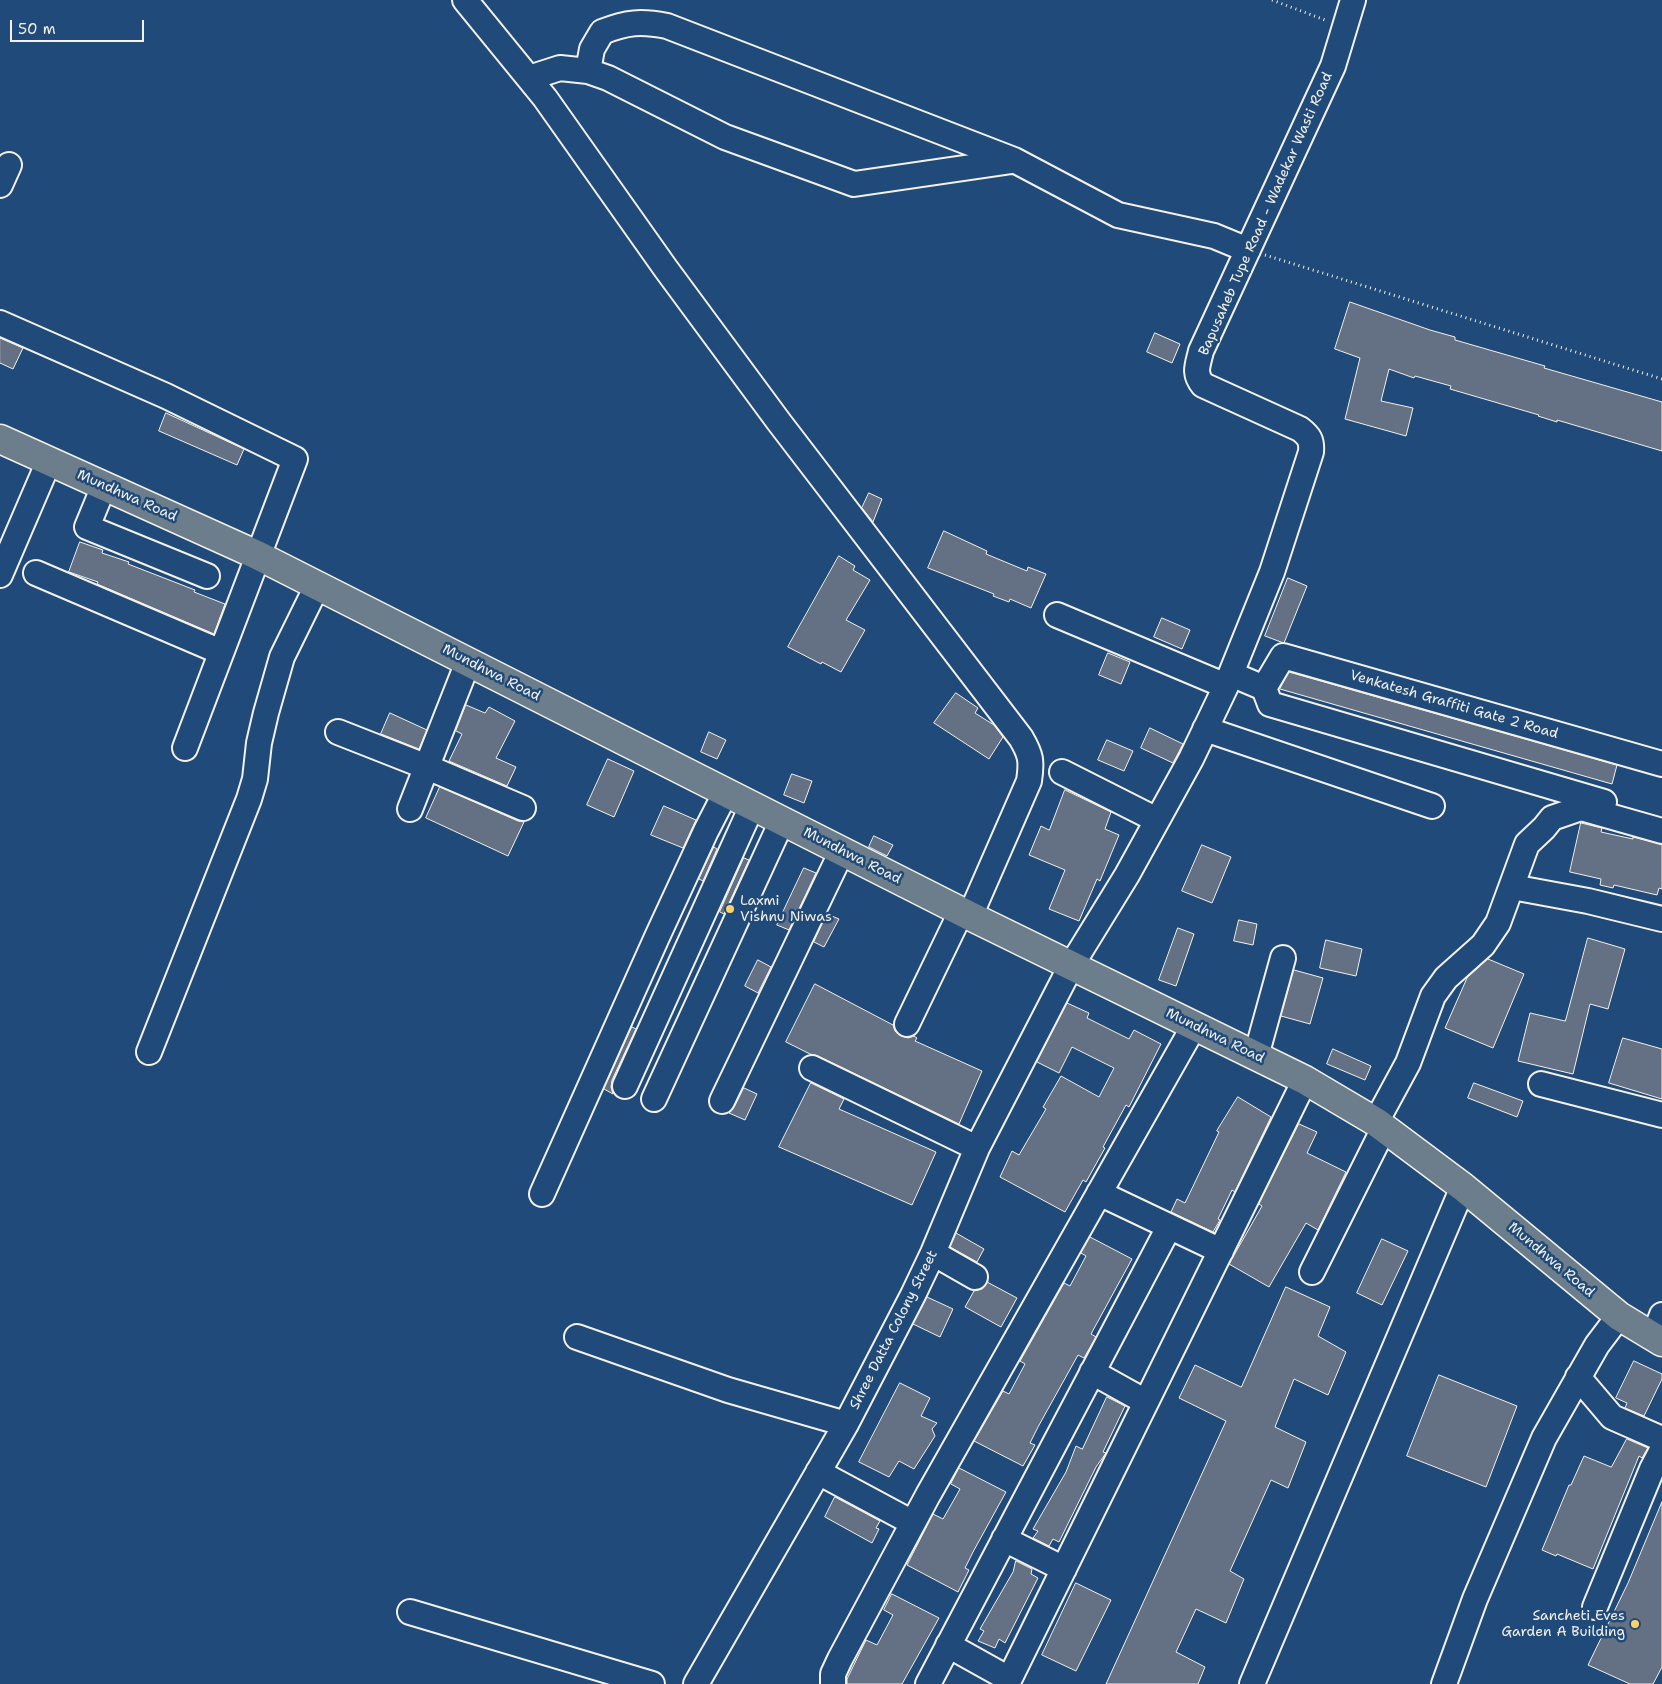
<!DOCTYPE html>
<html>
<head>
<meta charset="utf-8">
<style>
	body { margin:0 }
	#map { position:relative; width:1662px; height:1684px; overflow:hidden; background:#1f4a7a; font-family:"Shantell Sans",sans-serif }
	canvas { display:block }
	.scale { position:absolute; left:10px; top:20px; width:134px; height:22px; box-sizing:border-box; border:2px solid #f4f1e8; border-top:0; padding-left:6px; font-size:15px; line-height:18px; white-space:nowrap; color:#f4f1e8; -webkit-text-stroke:4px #1f4a7a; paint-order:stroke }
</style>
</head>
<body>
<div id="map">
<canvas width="1662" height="1684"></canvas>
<div class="scale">50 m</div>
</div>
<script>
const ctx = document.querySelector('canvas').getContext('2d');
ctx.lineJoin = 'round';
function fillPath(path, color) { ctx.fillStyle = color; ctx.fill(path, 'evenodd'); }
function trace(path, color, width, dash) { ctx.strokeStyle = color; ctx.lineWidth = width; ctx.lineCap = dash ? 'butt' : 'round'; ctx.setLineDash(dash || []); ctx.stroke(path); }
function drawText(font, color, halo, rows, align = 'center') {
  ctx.font = font + ' "Shantell Sans",sans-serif'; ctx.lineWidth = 5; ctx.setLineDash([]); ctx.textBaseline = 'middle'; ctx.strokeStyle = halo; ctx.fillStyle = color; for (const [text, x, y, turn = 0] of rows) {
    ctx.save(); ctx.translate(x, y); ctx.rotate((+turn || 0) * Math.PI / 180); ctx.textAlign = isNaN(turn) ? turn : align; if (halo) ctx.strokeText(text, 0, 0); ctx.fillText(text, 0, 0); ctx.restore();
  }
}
const building = new Path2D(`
	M 1350,302 L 1430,330 L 1455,337 L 1455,340 L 1545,366 L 1544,368 L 1662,402 L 1662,451 L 1557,420 L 1557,422 L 1538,416 L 1539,415 L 1450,389 L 1451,386 L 1415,376 L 1414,378 L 1389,369 L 1381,401 L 1413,408 L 1406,436 L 1345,419 L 1360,358 L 1335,349 Z
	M 1155,333 L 1180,344 L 1172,363 L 1147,352 Z
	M 0,338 L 23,348 L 13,369 L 0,363 Z
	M 166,413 L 244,449 L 237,465 L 159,431 Z
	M 869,493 L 882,499 L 873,522 L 862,508 Z
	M 944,531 L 987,551 L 986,554 L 1027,571 L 1028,567 L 1046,574 L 1031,608 L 1010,599 L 1009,602 L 993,596 L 994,594 L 928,568 Z
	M 80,542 L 103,550 L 102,553 L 129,562 L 128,564 L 195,590 L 194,592 L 225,604 L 214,634 L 97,584 L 98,582 L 69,572 Z
	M 839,556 L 855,566 L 853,570 L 870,580 L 846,620 L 865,630 L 841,672 L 822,662 L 821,664 L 788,647 Z
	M 1288,578 L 1307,586 L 1284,643 L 1281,642 L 1265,636 Z
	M 1162,618 L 1190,630 L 1182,649 L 1154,637 Z
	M 1108,653 L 1130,662 L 1121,684 L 1099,675 Z
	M 1289,672 L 1617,765 L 1612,784 L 1280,689 Z
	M 956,693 L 978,708 L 975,713 L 994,725 L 1003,737 L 989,759 L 934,723 Z
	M 466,705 L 485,713 L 489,707 L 515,721 L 496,758 L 516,767 L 507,786 L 449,761 L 462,734 L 456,731 Z
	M 390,713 L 427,730 L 419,749 L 381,734 Z
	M 1150,728 L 1183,744 L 1173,763 L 1141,748 Z
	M 709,732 L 726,740 L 717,759 L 701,752 Z
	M 1107,740 L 1133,751 L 1124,771 L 1098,760 Z
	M 608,759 L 634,771 L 614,817 L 587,805 Z
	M 792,774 L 812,781 L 804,803 L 784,795 Z
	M 440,787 L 518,821 L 524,822 L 508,856 L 426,818 Z
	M 1065,790 L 1111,812 L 1105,829 L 1119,835 L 1100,881 L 1097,879 L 1079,921 L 1049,909 L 1065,870 L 1029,855 L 1041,826 L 1049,830 Z
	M 664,806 L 696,820 L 683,848 L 651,835 Z
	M 1581,823 L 1602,828 L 1601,832 L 1633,839 L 1633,837 L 1662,844 L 1662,889 L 1659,888 L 1657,895 L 1614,885 L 1613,888 L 1600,885 L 1601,879 L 1570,872 Z
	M 874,836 L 893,845 L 887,856 L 869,847 Z
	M 1202,845 L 1231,857 L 1212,903 L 1182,891 Z
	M 714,847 L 717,849 L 703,881 L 699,879 Z
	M 744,858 L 749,860 L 724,914 L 720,912 Z
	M 804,868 L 816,873 L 789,930 L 777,925 Z
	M 827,914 L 839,919 L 824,947 L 814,942 Z
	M 1239,920 L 1257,924 L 1253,945 L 1234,941 Z
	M 1178,928 L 1194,934 L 1176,986 L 1159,980 Z
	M 1588,938 L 1625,949 L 1608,1009 L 1590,1004 L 1573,1074 L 1518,1061 L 1530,1013 L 1565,1021 Z
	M 1326,940 L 1362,949 L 1356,976 L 1320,968 Z
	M 1488,959 L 1524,974 L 1493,1048 L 1445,1028 L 1467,978 Z
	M 758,960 L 771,967 L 758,993 L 745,986 Z
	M 1294,970 L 1323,978 L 1310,1024 L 1281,1016 Z
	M 815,984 L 893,1025 L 895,1031 L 901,1036 L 908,1038 L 914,1036 L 917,1038 L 915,1041 L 982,1071 L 959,1124 L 818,1056 L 810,1054 L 786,1042 Z
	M 1067,1003 L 1089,1013 L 1087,1018 L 1129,1039 L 1134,1030 L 1161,1044 L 1129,1107 L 1126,1105 L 1103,1147 L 1105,1148 L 1086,1182 L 1083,1180 L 1065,1212 L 1000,1177 L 1012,1151 L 1019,1155 L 1046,1109 L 1043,1107 L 1061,1076 L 1099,1097 L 1114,1068 L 1072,1047 L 1059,1073 L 1037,1062 Z
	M 632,1027 L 636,1029 L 612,1080 L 611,1087 L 613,1094 L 604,1089 Z
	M 1623,1038 L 1662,1049 L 1662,1099 L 1609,1083 Z
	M 1333,1049 L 1371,1066 L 1365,1080 L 1327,1064 Z
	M 811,1083 L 844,1099 L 839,1109 L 936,1152 L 912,1205 L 779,1147 Z
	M 1474,1083 L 1523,1101 L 1517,1117 L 1468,1098 Z
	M 744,1088 L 757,1094 L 745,1120 L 729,1113 L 734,1107 Z
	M 1238,1097 L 1271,1117 L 1235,1192 L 1232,1190 L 1218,1219 L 1220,1220 L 1213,1232 L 1171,1212 L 1177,1199 L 1185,1203 L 1219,1132 L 1217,1131 Z
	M 1299,1124 L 1317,1132 L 1307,1153 L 1346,1172 L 1318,1230 L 1306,1223 L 1269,1287 L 1229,1264 L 1262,1206 L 1259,1204 Z
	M 956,1233 L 984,1249 L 977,1262 L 950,1247 Z
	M 1090,1237 L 1132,1259 L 1091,1334 L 1096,1337 L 1084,1358 L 1078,1355 L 1038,1427 L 1030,1443 L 1035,1445 L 1023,1466 L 974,1441 L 1003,1391 L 1009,1394 L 1025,1364 L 1020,1361 L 1064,1283 L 1070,1286 L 1086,1256 L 1081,1253 Z
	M 1382,1239 L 1408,1251 L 1382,1305 L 1357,1293 Z
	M 987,1282 L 1017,1298 L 1001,1327 L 965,1307 L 974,1291 L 982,1289 Z
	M 1286,1287 L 1330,1307 L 1318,1336 L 1346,1352 L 1328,1395 L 1294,1379 L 1275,1427 L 1306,1442 L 1288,1488 L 1271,1480 L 1230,1571 L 1244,1579 L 1226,1623 L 1196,1609 L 1176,1652 L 1205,1667 L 1198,1684 L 1106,1684 L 1226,1421 L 1179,1398 L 1195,1365 L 1241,1387 Z
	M 927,1297 L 953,1309 L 940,1337 L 913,1324 Z
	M 1634,1361 L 1662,1374 L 1662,1379 L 1644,1416 L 1625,1408 L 1627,1403 L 1616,1398 Z
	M 1439,1375 L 1517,1406 L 1486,1487 L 1407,1456 Z
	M 900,1383 L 930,1398 L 921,1416 L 937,1423 L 932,1429 L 935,1436 L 914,1469 L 899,1461 L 889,1477 L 859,1462 Z
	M 1107,1397 L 1125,1406 L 1103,1452 L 1106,1453 L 1096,1467 L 1059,1542 L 1053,1539 L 1049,1546 L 1033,1538 L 1038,1531 L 1033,1529 L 1066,1472 L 1076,1446 L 1082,1449 Z
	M 1627,1439 L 1648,1448 L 1642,1458 L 1639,1456 L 1593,1569 L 1557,1554 L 1556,1556 L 1542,1550 L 1569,1485 L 1571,1485 L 1584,1456 L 1611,1467 Z
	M 959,1468 L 1006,1492 L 973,1552 L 965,1568 L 969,1570 L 958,1592 L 907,1565 L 933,1514 L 943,1519 L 960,1489 L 951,1484 Z
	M 835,1497 L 880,1521 L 876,1528 L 879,1529 L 872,1543 L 825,1517 Z
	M 1662,1502 L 1662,1667 L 1653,1684 L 1630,1684 L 1588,1665 L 1628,1583 Z
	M 1016,1561 L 1032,1569 L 1031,1574 L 1038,1578 L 1005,1643 L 999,1639 L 995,1648 L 978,1641 L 984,1631 L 980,1629 L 1013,1572 Z
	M 1076,1583 L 1111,1600 L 1076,1671 L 1042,1655 Z
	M 892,1594 L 939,1618 L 902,1684 L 847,1684 L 847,1679 L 866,1640 L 877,1645 L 893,1615 L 884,1610 Z`);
fillPath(building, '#647083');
trace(building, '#f4f1e8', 1);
const minor = new Path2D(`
	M 465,0 L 545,98 L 666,269 L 779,422 L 1021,738 C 1031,755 1032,761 1029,781 L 970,916
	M 588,71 L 592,49 L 602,32 C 627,22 641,21 667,26 L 1014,160 L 1118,215 L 1214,236 L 1248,250
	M 529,78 L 560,68 L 588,71 L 608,78 L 725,137 L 854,184 L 1012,161
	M 0,185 L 9,165
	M 0,323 L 166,396 L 295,459 L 185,748
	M 104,486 L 87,527 L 207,576
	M 36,573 L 221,652
	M 0,575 L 49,461
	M 1057,615 L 1226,686
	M 1231,674 L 1264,688 L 1270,704 L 1604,802
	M 1264,688 L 1283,656 L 1662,764
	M 1205,729 L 1432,806
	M 338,732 L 427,767 L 523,808
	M 1062,772 L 1157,820
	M 410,809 L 468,662
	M 1512,887 L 1588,901 L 1662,919
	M 907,1024 L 961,912
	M 149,1052 L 249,799 L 255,779 L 259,743 L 266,713 L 282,657 L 317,586
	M 1256,1056 L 1283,958
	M 812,1068 L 977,1148
	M 1541,1084 L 1662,1115
	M 625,1086 L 752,806
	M 654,1099 L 782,821
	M 722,1101 L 842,851
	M 1376,1122 L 1408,1063 L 1433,996 L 1446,978 L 1483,945 L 1498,923 L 1527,844 L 1544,828 L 1552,818 L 1581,808 L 1662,831
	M 1099,1193 L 1221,1251
	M 542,1194 L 657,937 L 706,831 L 726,792
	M 933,1253 L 975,1277
	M 1312,1272 L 1384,1128
	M 1654,1336 L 1662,1315
	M 577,1337 L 728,1390 L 846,1424
	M 1092,1372 L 1146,1402
	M 1578,1377 L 1612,1417 L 1662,1439
	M 818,1472 L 913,1523
	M 1004,1539 L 1064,1569
	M 1595,1607 L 1652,1469 L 1662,1450
	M 410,1612 L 652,1684
	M 948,1645 L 1009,1679
	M 696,1684 L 846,1424 L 913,1295 L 933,1253 L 977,1148 L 1071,966 L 1127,875 L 1191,759 L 1226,686 L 1272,572 L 1311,452 C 1312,440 1309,436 1300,429 L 1203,385 C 1193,373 1198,365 1201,351 L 1333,66 L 1353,0
	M 833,1684 L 833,1674 L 840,1659 L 928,1495 L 1194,1026
	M 928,1684 L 1169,1227
	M 1007,1684 L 1305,1080
	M 1252,1684 L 1463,1187
	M 1444,1684 L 1475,1599 L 1544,1438 L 1597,1345 L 1619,1316`);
const major = new Path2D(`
	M 0,439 L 257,555 L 970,916 L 1305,1080 L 1376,1122 L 1463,1187 L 1619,1316 L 1662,1342`);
trace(minor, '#f4f1e8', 28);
trace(major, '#f4f1e8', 31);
trace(new Path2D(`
	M 1272,0 L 1325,20
	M 1265,255 L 1662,379`), '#f4f1e8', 3, [1, 4]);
trace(minor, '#1f4a7a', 24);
trace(major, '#6c7d8b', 28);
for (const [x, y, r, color] of [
	[730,909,5,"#ffd166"],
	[1635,1624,5,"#ffd166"]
]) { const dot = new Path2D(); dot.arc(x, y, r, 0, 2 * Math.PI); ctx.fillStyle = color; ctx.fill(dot); trace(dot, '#1f4a7a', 2); }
drawText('14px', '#f4f1e8', '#1f4a7a', [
	["Bapusaheb Tupe Road - Wadekar Wasti Road",1266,214,-66],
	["Mundhwa Road",127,496,24],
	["Mundhwa Road",491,673,27],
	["Venkatesh Graffiti Gate 2 Road",1454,705,16],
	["Mundhwa Road",852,856,27],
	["Mundhwa Road",1215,1036,26],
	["Mundhwa Road",1551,1260,40],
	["Shree Datta Colony Street",894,1330,-63]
]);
drawText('14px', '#f4f1e8', '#1f4a7a', [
	["Laxmi",740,901],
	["Vishnu Niwas",740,917],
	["Sancheti Eves",1625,1616,"right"],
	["Garden A Building",1625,1632,"right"]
], 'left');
</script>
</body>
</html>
